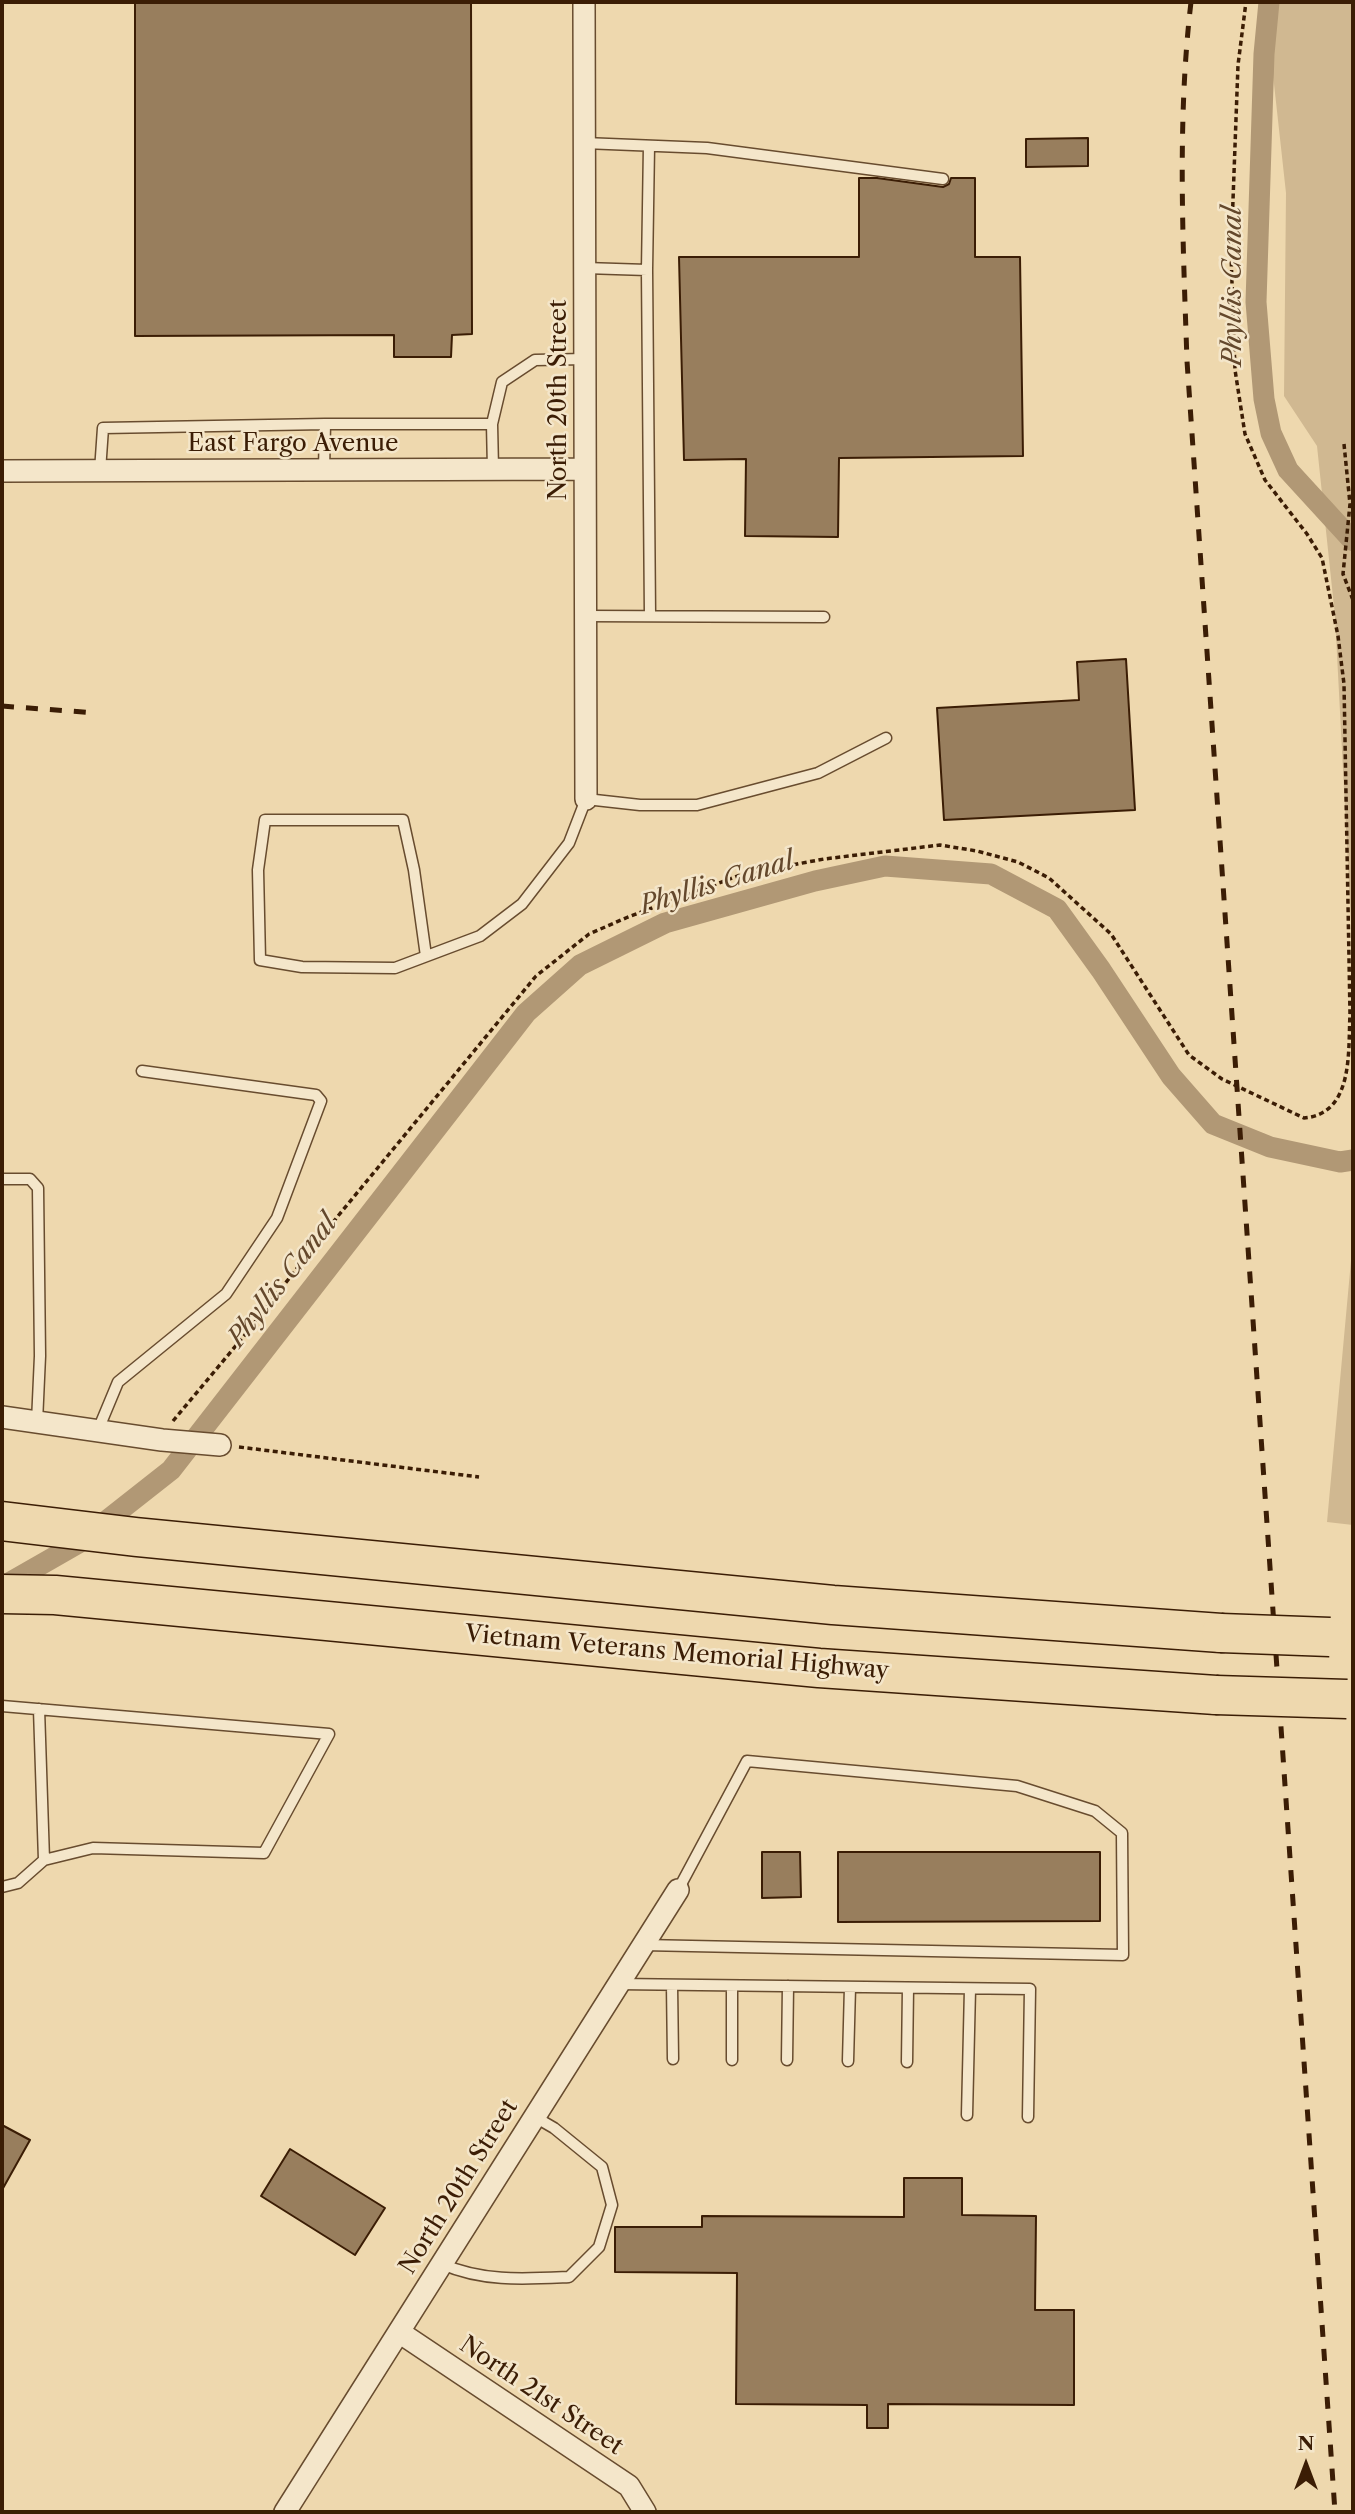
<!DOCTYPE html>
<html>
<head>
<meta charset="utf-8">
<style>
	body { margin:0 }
	#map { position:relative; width:1355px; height:2514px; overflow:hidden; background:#eed8ae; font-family:"Libre Caslon Text",serif }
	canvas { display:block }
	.frame { position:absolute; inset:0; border:4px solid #3b1d05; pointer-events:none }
	.north { position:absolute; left:1271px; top:2430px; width:70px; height:70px; -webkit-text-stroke:5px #f4e6ca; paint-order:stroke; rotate:0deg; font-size:19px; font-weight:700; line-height:28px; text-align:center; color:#3b1d05 }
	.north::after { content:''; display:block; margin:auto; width:24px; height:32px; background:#3b1d05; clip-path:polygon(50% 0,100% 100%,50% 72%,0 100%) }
</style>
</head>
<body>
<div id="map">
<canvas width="1355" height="2514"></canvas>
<div class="frame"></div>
<div class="north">N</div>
</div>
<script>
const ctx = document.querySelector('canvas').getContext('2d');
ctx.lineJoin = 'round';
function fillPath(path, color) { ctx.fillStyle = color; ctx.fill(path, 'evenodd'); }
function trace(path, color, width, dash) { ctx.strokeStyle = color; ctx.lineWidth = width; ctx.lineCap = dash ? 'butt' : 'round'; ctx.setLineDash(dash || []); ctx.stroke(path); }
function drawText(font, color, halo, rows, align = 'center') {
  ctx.font = font + ' "Libre Caslon Text",serif'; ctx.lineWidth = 5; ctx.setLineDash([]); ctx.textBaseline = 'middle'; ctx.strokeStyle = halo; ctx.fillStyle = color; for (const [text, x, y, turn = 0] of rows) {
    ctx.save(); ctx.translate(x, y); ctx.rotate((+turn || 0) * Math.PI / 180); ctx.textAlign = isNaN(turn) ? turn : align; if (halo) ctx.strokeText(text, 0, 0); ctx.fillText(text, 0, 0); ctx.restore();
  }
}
fillPath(new Path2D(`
	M 1265,2 L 1353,2 L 1353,962 L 1335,616 L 1317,446 L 1284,396 L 1286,193 Z
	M 1353,1239 L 1353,1525 L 1327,1522 Z`), '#d0b891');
trace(new Path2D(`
	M 1269,2 L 1264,54 L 1256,302 L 1264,399 L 1271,433 L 1288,470 L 1353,541
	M 2,1587 L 77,1544 L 171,1470 L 526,1013 L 580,965 L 665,923 L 815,881 L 885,866 L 991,874 L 1057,909 L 1101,970 L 1171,1076 L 1213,1124 L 1270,1147 L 1340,1162 L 1353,1160`), '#b19875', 21);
const building = new Path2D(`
	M 135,2 L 471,2 L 472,334 L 452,335 L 451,357 L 394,357 L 394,335 L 135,336 Z
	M 1088,138 L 1088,166 L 1026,167 L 1026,139 Z
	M 859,178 L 877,178 L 943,187 L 949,184 L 951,178 L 975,178 L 975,257 L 1020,257 L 1023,456 L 839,458 L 838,537 L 745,536 L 746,459 L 684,460 L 679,257 L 859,257 Z
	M 1126,659 L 1135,810 L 944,820 L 937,708 L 1079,700 L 1077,662 Z
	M 762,1852 L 800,1852 L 801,1897 L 762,1898 Z
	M 838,1852 L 1100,1852 L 1100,1921 L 838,1922 Z
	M 2,2125 L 30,2140 L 2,2190 Z
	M 290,2149 L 385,2208 L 355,2255 L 261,2196 Z
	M 904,2178 L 962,2178 L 962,2215 L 1036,2216 L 1035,2310 L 1074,2310 L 1074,2405 L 888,2404 L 888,2428 L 867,2428 L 867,2405 L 736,2404 L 737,2273 L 615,2272 L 615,2227 L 702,2227 L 702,2216 L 904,2217 Z`);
fillPath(building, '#987e5d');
trace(building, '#3b1d05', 2);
const lane = new Path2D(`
	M 584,143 L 707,148 L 943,179
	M 585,268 L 647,270 L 650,616
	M 647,270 L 649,146
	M 492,424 L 502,382 L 535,360 L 585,359
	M 324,470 L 325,424 L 492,424 L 493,469
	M 100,471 L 103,428 L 325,424
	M 586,616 L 824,617
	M 426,956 L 414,870 L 403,820 L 265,820 L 258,870 L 260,960 L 302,967 L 395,968 L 480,936 L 522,904 L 569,843 L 586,799 L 640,805 L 697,805 L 818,773 L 886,738
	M 2,1179 L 30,1179 L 38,1188 L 40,1356 L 37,1422
	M 98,1430 L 118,1382 L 226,1294 L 277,1218 L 321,1101 L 316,1095 L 142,1071
	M 2,1706 L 329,1734 L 264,1853 L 93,1848 L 44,1860 L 18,1883 L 2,1887
	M 39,1709 L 44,1860
	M 643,1945 L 1123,1955 L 1122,1833 L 1095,1811 L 1017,1786 L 747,1761 L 678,1890
	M 618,1984 L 1030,1989 L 1028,2117
	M 672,1985 L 673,2059
	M 732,2060 L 732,1986
	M 787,2060 L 788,1986
	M 848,2061 L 850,1987
	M 907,2062 L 908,1988
	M 967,2115 L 970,1989
	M 442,2264 C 483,2282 525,2279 569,2277 L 599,2247 L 612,2205 L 602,2167 L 554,2128 L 535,2117`);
const street = new Path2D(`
	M 584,2 L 586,799
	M 2,471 L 585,469
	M 2,1417 L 162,1440 L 220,1445
	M 399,2332 L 629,2486 L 645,2512
	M 285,2512 L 678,1890`);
const highway = new Path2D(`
	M 2,1521 L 136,1537 L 833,1605 L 1221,1633
	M 2,1594 L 55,1595 L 819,1668 L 1216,1695`);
trace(lane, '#684c2f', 13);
trace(street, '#684c2f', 24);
trace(highway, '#3b1d05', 41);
trace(new Path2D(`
	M 1344,444 L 1350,504 L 1343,574 L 1353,600
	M 173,1421 L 244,1336 L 338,1216 L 536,976 L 589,934 L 628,917 L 743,874 L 824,859 L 940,845 L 977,851 L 1018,862 L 1049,878 L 1111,934 L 1189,1055 L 1222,1079 L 1304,1118 C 1354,1114 1348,1051 1350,1014 L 1344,684 L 1338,636 L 1322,558 L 1307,534 L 1265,480 L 1245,434 L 1235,370 L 1231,254 L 1238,65 L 1246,2
	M 239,1447 L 479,1477`), '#3b1d05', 3.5, [5, 3.5]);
trace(lane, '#f4e6ca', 10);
trace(street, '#f4e6ca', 21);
trace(highway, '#eed8ae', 38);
trace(new Path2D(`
	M 1191,2 C 1177,121 1183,241 1187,361 L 1335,2512
	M 2,706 L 96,713`), '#3b1d05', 5, [12, 12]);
const highwayBridge = new Path2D(`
	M 1221,1633 L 1330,1637
	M 1216,1695 L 1347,1699`);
trace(highwayBridge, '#3b1d05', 41, []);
trace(highwayBridge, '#eed8ae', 38);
drawText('24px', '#3b1d05', '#f4e6ca', [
	["North 20th Street",559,400,-90],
	["East Fargo Avenue",293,444],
	["Vietnam Veterans Memorial Highway",677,1653,5],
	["North 20th Street",459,2187,-58],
	["North 21st Street",541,2396,34]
]);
drawText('italic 26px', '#64482c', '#f4e6ca', [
	["Phyllis Canal",1233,286,-90],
	["Phyllis Canal",717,884,-17],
	["Phyllis Canal",283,1281,-52]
]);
</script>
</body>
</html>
